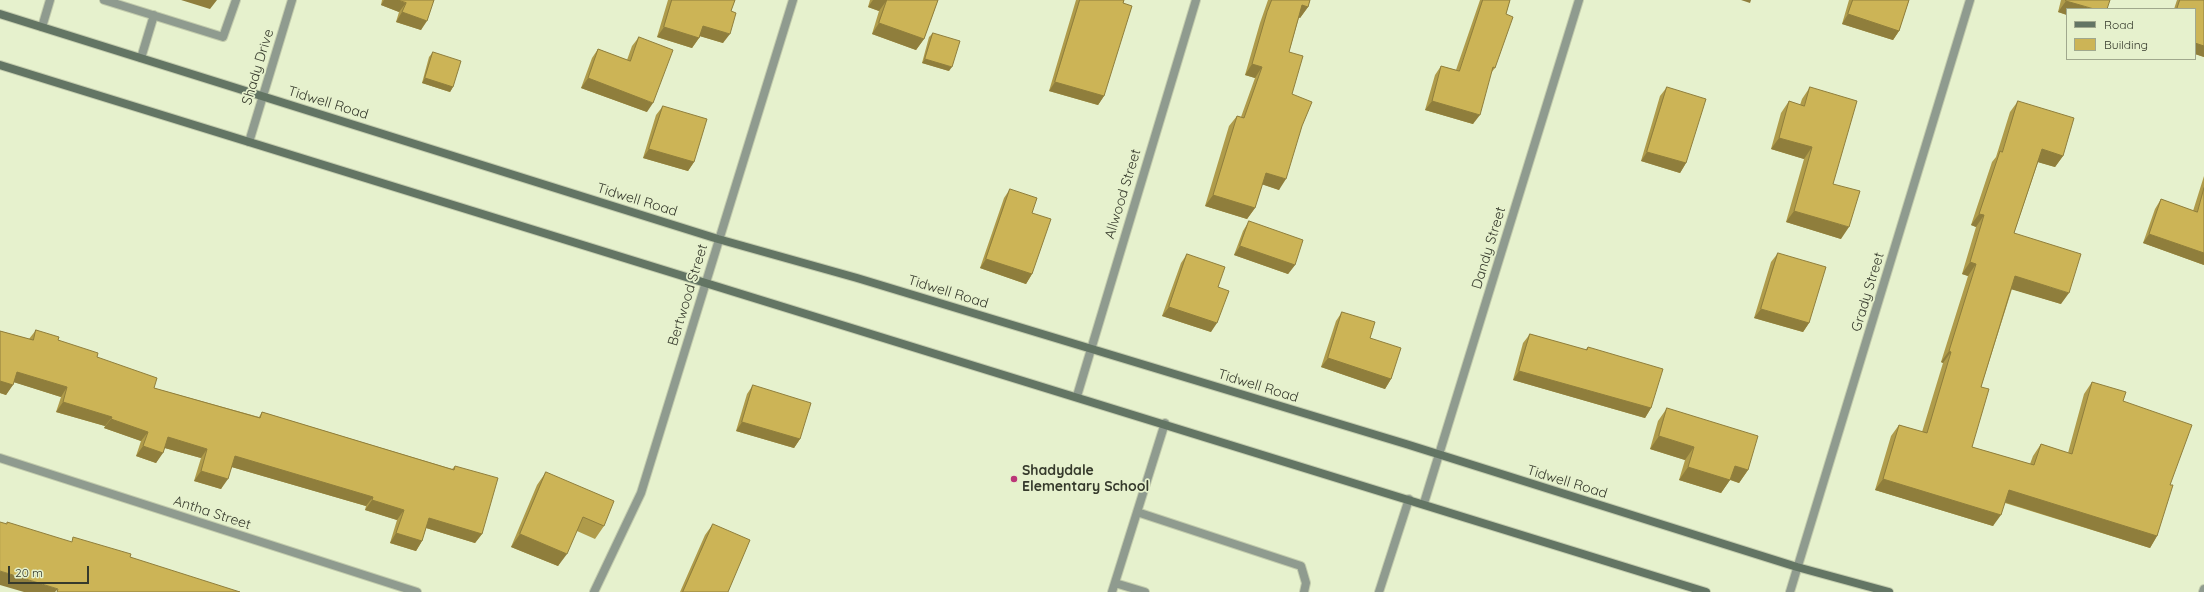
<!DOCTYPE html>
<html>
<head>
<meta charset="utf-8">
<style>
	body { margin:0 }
	#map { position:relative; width:2204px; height:592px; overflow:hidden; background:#e6f1cd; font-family:Quicksand,sans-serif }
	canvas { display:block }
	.legend { position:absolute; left:2066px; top:8px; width:130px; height:52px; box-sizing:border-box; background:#e6f1cd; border:1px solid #a0a88d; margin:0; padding:5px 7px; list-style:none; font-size:12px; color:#363a2c }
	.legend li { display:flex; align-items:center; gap:8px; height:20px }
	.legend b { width:20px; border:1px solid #a0a88d }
	.scale { position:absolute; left:8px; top:566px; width:81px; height:18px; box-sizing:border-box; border:2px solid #363a2c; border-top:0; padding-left:5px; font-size:12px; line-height:14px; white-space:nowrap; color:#363a2c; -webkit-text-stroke:3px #e6f1cd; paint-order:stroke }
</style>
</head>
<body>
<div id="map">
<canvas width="2204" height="592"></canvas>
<ul class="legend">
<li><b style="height:5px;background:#637564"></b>Road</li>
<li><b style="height:11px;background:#ccb456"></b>Building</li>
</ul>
<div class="scale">20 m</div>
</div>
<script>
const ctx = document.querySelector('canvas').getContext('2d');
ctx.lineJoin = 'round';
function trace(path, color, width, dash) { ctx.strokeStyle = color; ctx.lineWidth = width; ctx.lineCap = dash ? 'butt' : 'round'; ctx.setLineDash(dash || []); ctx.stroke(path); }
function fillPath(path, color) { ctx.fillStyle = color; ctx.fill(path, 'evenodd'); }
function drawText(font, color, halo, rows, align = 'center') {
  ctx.font = font + ' Quicksand,sans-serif'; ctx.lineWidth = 3.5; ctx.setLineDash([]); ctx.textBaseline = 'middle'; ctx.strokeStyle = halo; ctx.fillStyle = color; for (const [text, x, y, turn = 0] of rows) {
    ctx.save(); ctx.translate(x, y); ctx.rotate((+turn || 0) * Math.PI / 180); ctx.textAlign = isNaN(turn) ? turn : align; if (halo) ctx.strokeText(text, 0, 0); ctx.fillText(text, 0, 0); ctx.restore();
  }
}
const lane = new Path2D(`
	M 104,0 L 223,37 L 236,0
	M 42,27 L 50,0
	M 141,58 L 154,15
	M 1137,512 L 1301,566 L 1306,583 L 1304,592
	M 1115,583 L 1145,592
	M 1112,592 L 1165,423
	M 1379,592 L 1409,499`);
const street = new Path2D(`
	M 249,142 L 292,0
	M 1077,396 L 1196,0
	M 0,458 L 417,592
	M 1424,503 L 1579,0
	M 594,592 L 641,493 L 793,0
	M 1790,592 L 1970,0
	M 2203,592 L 2204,589`);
const secondary = new Path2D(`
	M 0,14 L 718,239 L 857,278 L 1406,444 L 1797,567 L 1889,592
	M 0,65 L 1706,592`);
trace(lane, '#c3ccad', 10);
trace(street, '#c3ccad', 10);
trace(secondary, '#c3ccad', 10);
trace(lane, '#8f9b8f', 8);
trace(street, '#8f9b8f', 8);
trace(secondary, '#637564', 8);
fillPath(new Path2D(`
	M 382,0 L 434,0 L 421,30 L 396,22 L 399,12 L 381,5 Z
	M 668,0 L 735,0 L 731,11 L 723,43 L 700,36 L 699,38 L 692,48 L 657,37 Z
	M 870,0 L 938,0 L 924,39 L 916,50 L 872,34 L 879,11 L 868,7 Z
	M 1076,0 L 1124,0 L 1104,96 L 1098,105 L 1049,91 Z
	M 1268,0 L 1310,0 L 1308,7 L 1300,18 L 1299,17 L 1289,52 L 1292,94 L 1302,126 L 1279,190 L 1262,184 L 1255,208 L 1247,219 L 1205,206 L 1229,126 L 1237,116 L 1241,117 L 1255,78 L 1245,75 L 1260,23 Z
	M 1480,0 L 1510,0 L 1506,14 L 1495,68 L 1491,73 L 1473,124 L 1425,110 L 1435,75 L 1441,66 L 1456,70 Z
	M 1849,0 L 1909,0 L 1899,31 L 1893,40 L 1842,24 Z
	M 2061,0 L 2110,0 L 2067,9 L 2067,15 L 2058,12 Z
	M 2177,0 L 2204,0 L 2204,57 L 2195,54 L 2195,9 L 2174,9 Z
	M 933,33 L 949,71 L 922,63 L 929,37 Z
	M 639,37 L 647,112 L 581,88 L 592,58 L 598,49 L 627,60 L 632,46 Z
	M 433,52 L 453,87 L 450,92 L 422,83 L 429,57 Z
	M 1667,87 L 1686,163 L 1680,173 L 1641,161 L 1660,96 Z
	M 1810,87 L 1833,184 L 1841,239 L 1786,222 L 1804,159 L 1771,149 L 1781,113 L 1789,101 L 1800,105 L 1802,99 Z
	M 2018,101 L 2063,156 L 2055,167 L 2038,162 L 2014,233 L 2061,304 L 2012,289 L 1981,387 L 1972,447 L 2030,464 L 2033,456 L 2041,444 L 2068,453 L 2084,394 L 2092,382 L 2123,401 L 2170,485 L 2157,536 L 2150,548 L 2005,503 L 1993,526 L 1875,490 L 1891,436 L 1899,425 L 1922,432 L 1943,363 L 1941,362 L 1968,276 L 1962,274 L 1976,227 L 1971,225 L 1992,162 L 1996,157 L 2010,112 Z
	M 663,106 L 694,162 L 688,171 L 643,158 L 656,115 Z
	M 2204,176 L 2204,265 L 2143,243 L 2155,209 L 2161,199 L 2193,211 Z
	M 1010,189 L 1032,213 L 1032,274 L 1026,284 L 980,268 L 1004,198 Z
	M 1249,221 L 1295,265 L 1288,274 L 1234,255 L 1243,231 Z
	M 1778,253 L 1809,323 L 1803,332 L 1754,318 L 1771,262 Z
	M 1187,254 L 1218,287 L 1211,332 L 1162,316 L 1181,263 Z
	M 1342,312 L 1370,338 L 1391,379 L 1385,389 L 1321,367 L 1336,321 Z
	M 36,330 L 58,340 L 97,357 L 154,388 L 259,417 L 262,412 L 452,469 L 455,466 L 482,534 L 475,543 L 426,528 L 422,541 L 416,551 L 390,543 L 397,520 L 365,510 L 366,506 L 232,467 L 221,489 L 194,481 L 201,458 L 165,448 L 156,463 L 136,456 L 141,441 L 104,428 L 105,426 L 56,412 L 61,397 L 14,382 L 6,395 L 0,393 L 0,331 L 29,339 Z
	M 1530,334 L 1585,350 L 1588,347 L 1651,408 L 1645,418 L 1513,380 L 1523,343 Z
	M 753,385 L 800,439 L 794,448 L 736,431 L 747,394 Z
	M 1667,408 L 1748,470 L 1739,483 L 1730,480 L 1721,493 L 1679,480 L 1685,460 L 1650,449 L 1658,421 Z
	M 546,472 L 604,526 L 595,539 L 577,531 L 558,566 L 511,547 L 537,485 Z
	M 713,524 L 728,592 L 680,592 L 705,535 Z`), '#af9b4a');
fillPath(new Path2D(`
	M 181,0 L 217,0 L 210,9 Z
	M 384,0 L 398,0 L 406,3 L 399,12 L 381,5 Z
	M 873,0 L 887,0 L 879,11 L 868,7 Z
	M 1741,0 L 1751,0 L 1750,3 Z
	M 2066,1 L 2094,9 L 2067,9 L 2067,15 L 2058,12 Z
	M 1302,5 L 1308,7 L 1300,18 L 1295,16 Z
	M 402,12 L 427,21 L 421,30 L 396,22 Z
	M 1848,14 L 1899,31 L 1893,40 L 1842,24 Z
	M 879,23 L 924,39 L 916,50 L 872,34 Z
	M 703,26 L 730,34 L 723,43 L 696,35 Z
	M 664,27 L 699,38 L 692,48 L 657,37 Z
	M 2195,43 L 2204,46 L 2204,57 L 2195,54 Z
	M 925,59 L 952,67 L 949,71 L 922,63 Z
	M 1252,64 L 1262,67 L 1255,78 L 1245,75 Z
	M 425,78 L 453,87 L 450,92 L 422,83 Z
	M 588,78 L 653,103 L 647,112 L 581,88 Z
	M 1055,82 L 1104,96 L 1098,105 L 1049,91 Z
	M 1432,101 L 1480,115 L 1473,124 L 1425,110 Z
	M 1779,138 L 1812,147 L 1804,159 L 1771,149 Z
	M 649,149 L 694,162 L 688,171 L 643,158 Z
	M 2042,149 L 2063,156 L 2055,167 L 2034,161 Z
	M 1647,152 L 1686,163 L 1680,173 L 1641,161 Z
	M 1266,173 L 1286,179 L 1279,190 L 1258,183 Z
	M 1213,195 L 1255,208 L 1247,219 L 1205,206 Z
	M 1794,211 L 1849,227 L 1841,239 L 1786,222 Z
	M 1979,214 L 1984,215 L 1976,227 L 1971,225 Z
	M 2149,234 L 2204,253 L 2204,265 L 2143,243 Z
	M 1240,246 L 1295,265 L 1288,274 L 1234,255 Z
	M 986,259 L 1032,274 L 1026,284 L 980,268 Z
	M 1970,262 L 1976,264 L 1968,276 L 1962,274 Z
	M 2015,276 L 2069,293 L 2061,304 L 2007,288 Z
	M 1169,307 L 1217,323 L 1211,332 L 1162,316 Z
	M 1761,309 L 1809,323 L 1803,332 L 1754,318 Z
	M 1949,351 L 1951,352 L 1943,363 L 1941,362 Z
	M 1328,358 L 1391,379 L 1385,389 L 1321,367 Z
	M 1519,371 L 1651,408 L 1645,418 L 1513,380 Z
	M 17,372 L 67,387 L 61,397 L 10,381 Z
	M 0,381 L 13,385 L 6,395 L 0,393 Z
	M 63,402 L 112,417 L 105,426 L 56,412 Z
	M 111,419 L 148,432 L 141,441 L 104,428 Z
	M 742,422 L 800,439 L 794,448 L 736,431 Z
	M 1659,436 L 1694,447 L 1685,460 L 1650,449 Z
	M 168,437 L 207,449 L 201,458 L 161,447 Z
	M 143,446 L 163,453 L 156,463 L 136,456 Z
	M 235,456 L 373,497 L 366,506 L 228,466 Z
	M 1735,466 L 1748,470 L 1739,483 L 1726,478 Z
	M 1688,467 L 1730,480 L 1721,493 L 1679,480 Z
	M 201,471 L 228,479 L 221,489 L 194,481 Z
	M 1883,479 L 2001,515 L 1993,526 L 1875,490 Z
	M 2009,490 L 2157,536 L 2150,548 L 2001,501 Z
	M 372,500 L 404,510 L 397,520 L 365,510 Z
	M 429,518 L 482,534 L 475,543 L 423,527 Z
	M 396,533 L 422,541 L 416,551 L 390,543 Z
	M 520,534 L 567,554 L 558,566 L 511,547 Z
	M 0,571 L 58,589 L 55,592 L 24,592 L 0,585 Z`), '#8f7e3c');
const building = new Path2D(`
	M 398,0 L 434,0 L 427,21 L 402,12 L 406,3 Z
	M 672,0 L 735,0 L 731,11 L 736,13 L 730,34 L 703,26 L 699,38 L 664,27 Z
	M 887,0 L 938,0 L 924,39 L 879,23 Z
	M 1080,0 L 1124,0 L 1123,3 L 1132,6 L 1104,96 L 1055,82 Z
	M 1272,0 L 1310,0 L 1308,7 L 1302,5 L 1289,52 L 1303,56 L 1292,94 L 1312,102 L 1302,126 L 1286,179 L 1266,173 L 1255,208 L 1213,195 L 1237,116 L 1244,118 L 1262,67 L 1252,64 L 1267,12 Z
	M 1483,0 L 1510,0 L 1506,14 L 1513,17 L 1495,68 L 1493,67 L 1480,115 L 1432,101 L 1441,66 L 1459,71 Z
	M 1853,0 L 1909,0 L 1899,31 L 1848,14 Z
	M 2066,0 L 2110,0 L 2107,9 L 2094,9 L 2066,1 Z
	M 2180,0 L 2204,0 L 2204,46 L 2195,43 L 2195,9 L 2177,9 Z
	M 933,33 L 960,41 L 952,67 L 925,59 Z
	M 639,37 L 673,50 L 653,103 L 588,78 L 598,49 L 630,61 Z
	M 433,52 L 461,61 L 453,87 L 425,78 Z
	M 1667,87 L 1706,99 L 1686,163 L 1647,152 Z
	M 1810,87 L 1857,101 L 1833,184 L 1860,191 L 1849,227 L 1794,211 L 1812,147 L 1779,138 L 1789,101 L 1804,106 Z
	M 2018,101 L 2074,118 L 2063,156 L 2042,149 L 2014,233 L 2081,254 L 2069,293 L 2015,276 L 1981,387 L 1989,389 L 1972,447 L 2034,465 L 2041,444 L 2072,454 L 2092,382 L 2126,392 L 2123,401 L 2192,425 L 2170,485 L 2173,485 L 2157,536 L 2009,490 L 2001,515 L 1883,479 L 1899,425 L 1927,433 L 1951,352 L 1949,351 L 1976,264 L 1970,262 L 1984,215 L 1979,214 L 2000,151 L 2002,152 Z
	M 663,106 L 707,119 L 694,162 L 649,149 Z
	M 2204,188 L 2204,253 L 2149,234 L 2161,199 L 2197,212 Z
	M 1010,189 L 1037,198 L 1032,213 L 1051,219 L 1032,274 L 986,259 Z
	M 1249,221 L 1303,240 L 1295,265 L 1240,246 Z
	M 1778,253 L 1826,267 L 1809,323 L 1761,309 Z
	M 1187,254 L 1225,267 L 1218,287 L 1229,291 L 1217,323 L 1169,307 Z
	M 1342,312 L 1375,322 L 1370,338 L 1401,348 L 1391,379 L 1328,358 Z
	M 36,330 L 59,337 L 58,340 L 98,353 L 97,357 L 157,378 L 154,388 L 260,418 L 262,412 L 454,470 L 455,466 L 498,478 L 482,534 L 429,518 L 422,541 L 396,533 L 404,510 L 372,500 L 373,497 L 235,456 L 228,479 L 201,471 L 207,449 L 168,437 L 163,453 L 143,446 L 148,432 L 111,419 L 112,417 L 63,402 L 67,387 L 17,372 L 13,385 L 0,381 L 0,331 L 33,340 Z
	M 1530,334 L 1587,350 L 1588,347 L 1663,369 L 1651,408 L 1519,371 Z
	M 753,385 L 811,403 L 800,439 L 742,422 Z
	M 1667,408 L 1758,436 L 1748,470 L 1735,466 L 1730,480 L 1688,467 L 1694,447 L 1659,436 Z
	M 546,472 L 614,501 L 604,526 L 583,517 L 567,554 L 520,534 Z
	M 0,522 L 7,524 L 7,522 L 72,542 L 73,537 L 131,554 L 130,557 L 240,592 L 57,592 L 58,589 L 0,571 Z
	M 713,524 L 750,540 L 728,592 L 683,592 Z`);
fillPath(building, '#ccb456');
trace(building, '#8f7e3c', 1);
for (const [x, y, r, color] of [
	[1014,479,4,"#bb3678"]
]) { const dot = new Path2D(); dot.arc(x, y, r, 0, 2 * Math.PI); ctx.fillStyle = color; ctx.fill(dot); trace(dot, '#e6f1cd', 1.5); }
drawText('14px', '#363a2c', '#e6f1cd', [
	["Shady Drive",258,67,-73],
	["Tidwell Road",328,103,17],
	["Allwood Street",1123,194,-73],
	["Tidwell Road",637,200,17],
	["Dandy Street",1489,248,-73],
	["Tidwell Road",948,292,17],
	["Grady Street",1868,292,-73],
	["Bertwood Street",688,295,-73],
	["Tidwell Road",1258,386,17],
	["Tidwell Road",1567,482,17],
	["Antha Street",212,513,18]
]);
drawText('bold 14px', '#363a2c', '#e6f1cd', [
	["Shadydale",1022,471],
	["Elementary School",1022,487]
], 'left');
</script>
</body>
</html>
